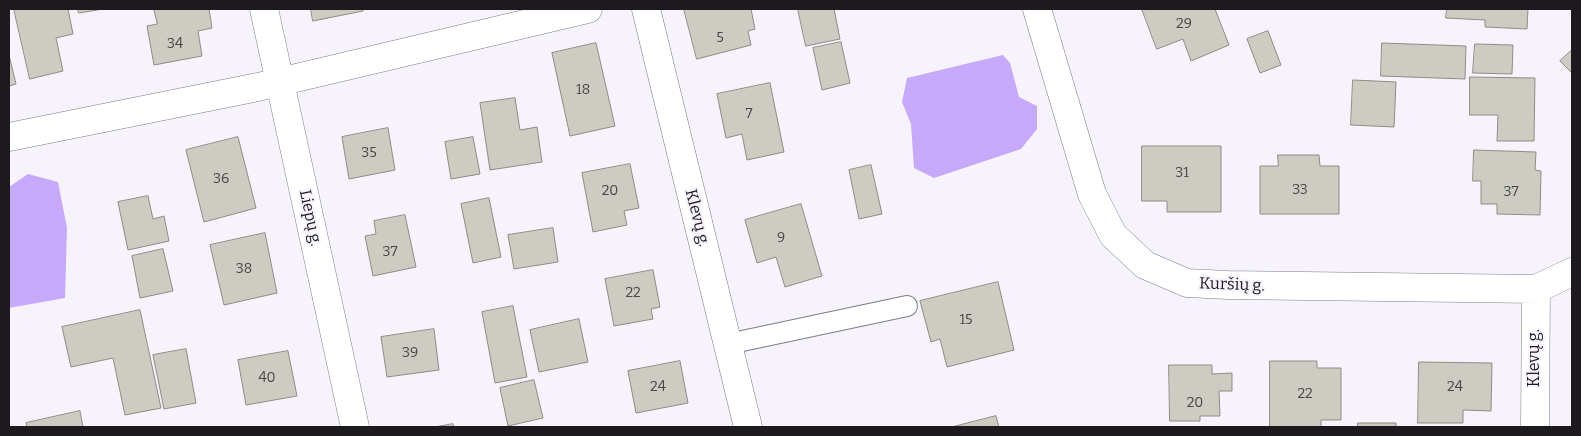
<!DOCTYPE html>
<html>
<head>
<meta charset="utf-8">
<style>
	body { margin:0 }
	#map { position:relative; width:1581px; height:436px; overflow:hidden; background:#f7f3fd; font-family:Bitter,serif }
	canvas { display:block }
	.frame { position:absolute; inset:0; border:10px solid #1c1a1e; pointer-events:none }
</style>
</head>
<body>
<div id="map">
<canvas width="1581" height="436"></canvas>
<div class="frame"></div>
</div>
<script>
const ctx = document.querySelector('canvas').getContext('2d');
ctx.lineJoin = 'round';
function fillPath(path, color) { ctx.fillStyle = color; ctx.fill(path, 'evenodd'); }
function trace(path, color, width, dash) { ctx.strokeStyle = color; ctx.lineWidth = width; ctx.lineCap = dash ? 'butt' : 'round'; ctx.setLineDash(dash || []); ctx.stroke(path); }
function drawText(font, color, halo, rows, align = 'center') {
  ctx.font = font + ' Bitter,serif'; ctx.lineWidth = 4.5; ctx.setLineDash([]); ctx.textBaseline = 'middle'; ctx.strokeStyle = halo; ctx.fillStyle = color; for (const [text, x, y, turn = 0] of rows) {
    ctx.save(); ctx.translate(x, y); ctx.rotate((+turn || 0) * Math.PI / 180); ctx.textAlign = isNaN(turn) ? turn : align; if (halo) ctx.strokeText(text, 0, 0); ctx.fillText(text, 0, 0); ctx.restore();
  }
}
fillPath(new Path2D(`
	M 1003,55 L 1010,63 L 1019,97 L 1037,106 L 1037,129 L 1021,149 L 934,178 L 914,168 L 911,124 L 902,102 L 907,78 Z
	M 28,174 L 58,182 L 67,228 L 65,298 L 9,308 L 9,187 Z`), '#c7a9f9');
const building = new Path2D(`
	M 14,9 L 68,9 L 73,34 L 56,38 L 63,71 L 30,79 Z
	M 78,9 L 103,9 L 79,13 Z
	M 154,9 L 209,9 L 212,28 L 198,31 L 202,56 L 154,65 L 147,26 L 157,24 Z
	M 311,9 L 363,9 L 363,11 L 313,21 Z
	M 684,9 L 751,9 L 755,29 L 748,31 L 751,45 L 697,59 Z
	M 798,9 L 834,9 L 840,39 L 806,46 Z
	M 1142,9 L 1215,9 L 1229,45 L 1191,61 L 1183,39 L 1157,49 Z
	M 1447,9 L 1528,9 L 1527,29 L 1485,27 L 1485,20 L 1446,18 Z
	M 1268,31 L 1281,65 L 1260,73 L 1247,39 Z
	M 841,42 L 850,83 L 822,90 L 813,48 Z
	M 596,43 L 615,126 L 570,136 L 552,53 Z
	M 1382,43 L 1466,46 L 1465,79 L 1381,76 Z
	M 1475,44 L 1513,45 L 1512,74 L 1473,73 Z
	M 1572,50 L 1572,73 L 1560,61 Z
	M 9,55 L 16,84 L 9,86 Z
	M 1470,77 L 1535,78 L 1534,141 L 1497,141 L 1498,115 L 1470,115 Z
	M 1353,80 L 1396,82 L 1394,127 L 1351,125 Z
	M 770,83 L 784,152 L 747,160 L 742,134 L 726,138 L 717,94 Z
	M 515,98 L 520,130 L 537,127 L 542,162 L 490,170 L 480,103 Z
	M 388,128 L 395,170 L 349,179 L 342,137 Z
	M 238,137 L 256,208 L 204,222 L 186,150 Z
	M 473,137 L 480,174 L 451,179 L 445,142 Z
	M 1142,146 L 1221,146 L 1221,212 L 1167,212 L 1167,201 L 1142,201 Z
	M 1474,150 L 1536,152 L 1535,170 L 1541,171 L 1540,215 L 1497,214 L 1497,204 L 1481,204 L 1481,181 L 1473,181 Z
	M 1278,155 L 1319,155 L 1320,166 L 1339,166 L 1339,214 L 1260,214 L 1260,166 L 1278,166 Z
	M 630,164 L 639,208 L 624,211 L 627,225 L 593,232 L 582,173 Z
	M 871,165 L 882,214 L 859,219 L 849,170 Z
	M 148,196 L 153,219 L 164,216 L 169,241 L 128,250 L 118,202 Z
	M 489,198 L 501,257 L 473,263 L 461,204 Z
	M 801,204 L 822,276 L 785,287 L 776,257 L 757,263 L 745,220 Z
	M 405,215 L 416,267 L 373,276 L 365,236 L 376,234 L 374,221 Z
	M 553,228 L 558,262 L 514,269 L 508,235 Z
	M 265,233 L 277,293 L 224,305 L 210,245 Z
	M 163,249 L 173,291 L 140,298 L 132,256 Z
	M 653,270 L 660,307 L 651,309 L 653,319 L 614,326 L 605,279 Z
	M 998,282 L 1014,350 L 947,367 L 940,339 L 931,342 L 920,301 Z
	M 513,306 L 527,377 L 495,383 L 482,312 Z
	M 140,310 L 161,408 L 125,415 L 113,358 L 71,367 L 62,327 Z
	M 579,319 L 588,362 L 539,372 L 530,330 Z
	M 434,329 L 439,370 L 387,377 L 381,337 Z
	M 186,349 L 196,403 L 164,409 L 153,355 Z
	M 288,351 L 297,396 L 246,405 L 238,360 Z
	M 680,361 L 688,403 L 636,413 L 628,371 Z
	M 1270,361 L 1317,361 L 1317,368 L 1341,368 L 1341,420 L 1321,420 L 1321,427 L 1270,427 Z
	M 1419,362 L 1492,363 L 1491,411 L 1463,410 L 1463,423 L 1418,423 Z
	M 1169,365 L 1212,365 L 1212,374 L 1232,373 L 1232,391 L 1219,391 L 1220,416 L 1200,416 L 1200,421 L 1170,421 Z
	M 534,380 L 543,418 L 508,426 L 500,388 Z
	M 80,411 L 83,427 L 27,427 L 26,423 Z
	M 996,416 L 999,427 L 952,427 Z
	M 1358,423 L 1396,423 L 1396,427 L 1358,427 Z
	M 453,424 L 454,427 L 435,427 Z`);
fillPath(building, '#ccccc3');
trace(building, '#8c8c83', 1);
const service = new Path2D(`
	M 728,344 L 907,306`);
const minor = new Path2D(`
	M 264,9 L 355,427
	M 646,9 L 748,427
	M 1037,9 L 1092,194 L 1113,235 L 1145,265 L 1187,283 L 1228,285 L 1536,289 L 1572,272
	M 9,137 L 258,87 L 588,9
	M 1535,427 L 1536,289`);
trace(service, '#7f7c84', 22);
trace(minor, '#7f7c84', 29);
trace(service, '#fff', 20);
trace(minor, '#fff', 28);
drawText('14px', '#484647', null, [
	["29",1184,24],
	["5",720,38],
	["34",175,44],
	["18",583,90],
	["7",749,114],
	["35",369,153],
	["31",1182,173],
	["36",221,179],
	["33",1300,190],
	["20",610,191],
	["37",1511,192],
	["9",781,238],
	["37",390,252],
	["38",244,269],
	["22",633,293],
	["15",966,320],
	["39",410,353],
	["40",267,378],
	["24",658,387],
	["24",1455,387],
	["22",1305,394],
	["20",1195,403]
]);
drawText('16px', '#1c1a1e', '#f7f3fd', [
	["Liepų g.",310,218,78],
	["Klevų g.",697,218,76],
	["Kuršių g.",1232,285,2],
	["Klevų g.",1535,358,-90]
]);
</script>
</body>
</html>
